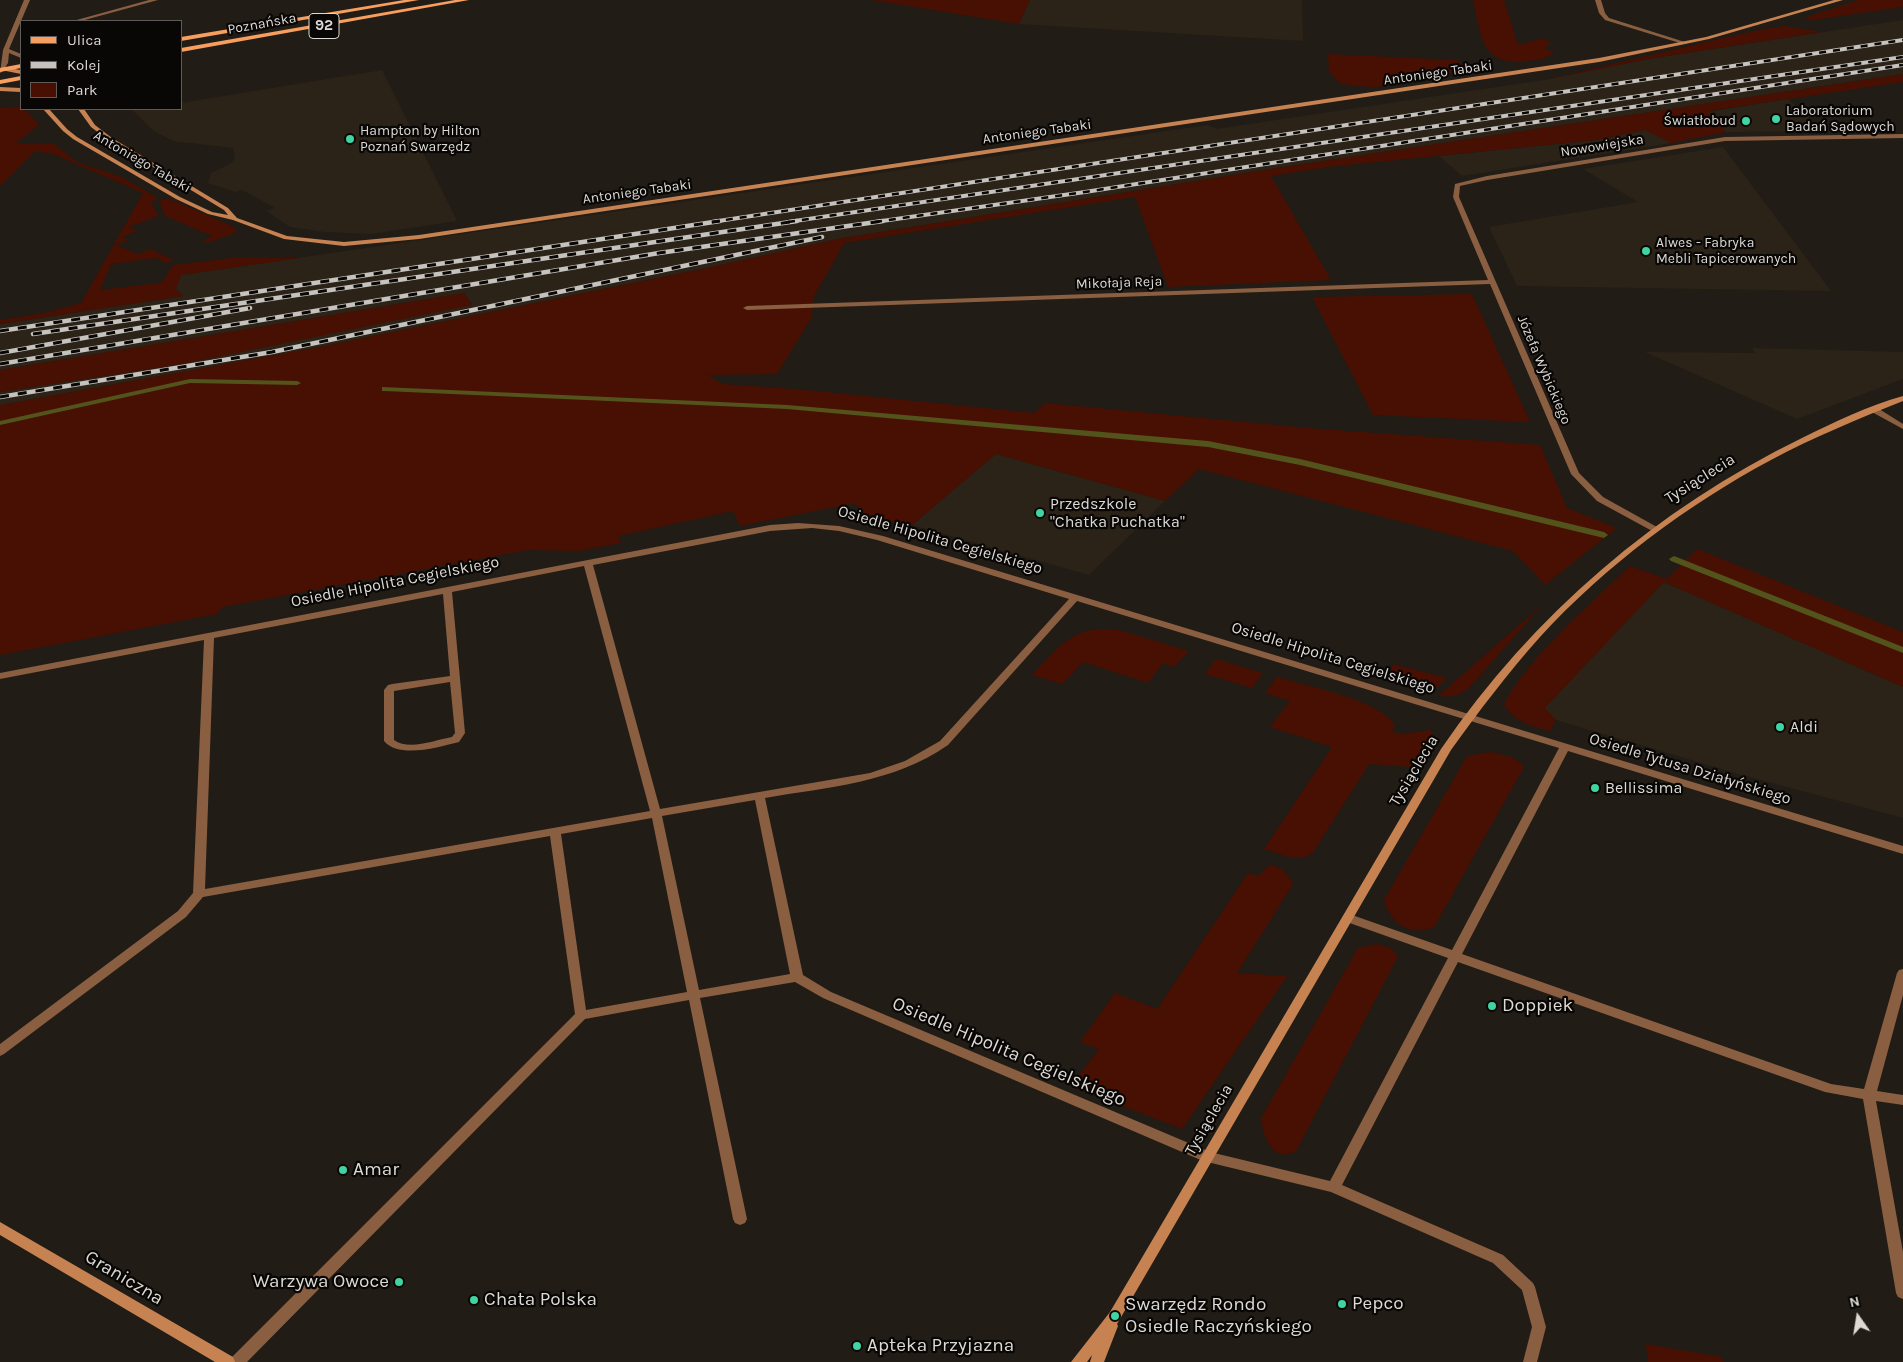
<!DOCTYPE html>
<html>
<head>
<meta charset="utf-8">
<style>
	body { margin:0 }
	#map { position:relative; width:1903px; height:1362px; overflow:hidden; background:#211c15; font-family:Karla,sans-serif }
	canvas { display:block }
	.legend { position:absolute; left:20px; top:20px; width:162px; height:90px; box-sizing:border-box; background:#090705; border:1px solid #5e5b58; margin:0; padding:6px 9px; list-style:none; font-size:15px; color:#ddd9d5 }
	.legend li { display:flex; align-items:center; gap:10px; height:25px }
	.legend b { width:25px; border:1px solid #5e5b58 }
	.north { position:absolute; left:1833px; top:1292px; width:50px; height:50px; -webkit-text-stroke:4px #090705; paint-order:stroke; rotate:347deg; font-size:14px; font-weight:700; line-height:20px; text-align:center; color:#ddd9d5 }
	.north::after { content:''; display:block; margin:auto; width:18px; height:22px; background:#ddd9d5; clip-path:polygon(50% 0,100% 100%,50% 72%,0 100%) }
</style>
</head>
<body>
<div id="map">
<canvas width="1903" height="1362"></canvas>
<ul class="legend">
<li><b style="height:6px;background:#f89e5f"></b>Ulica</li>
<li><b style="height:6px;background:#c6c2be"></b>Kolej</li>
<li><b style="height:14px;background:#481002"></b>Park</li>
</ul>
<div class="north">N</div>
</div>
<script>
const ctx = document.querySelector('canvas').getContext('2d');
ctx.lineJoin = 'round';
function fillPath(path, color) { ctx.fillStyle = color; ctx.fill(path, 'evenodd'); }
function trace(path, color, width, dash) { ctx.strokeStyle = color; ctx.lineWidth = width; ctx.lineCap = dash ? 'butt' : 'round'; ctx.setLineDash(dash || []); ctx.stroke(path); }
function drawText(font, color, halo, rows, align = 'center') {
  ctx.font = font + ' Karla,sans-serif'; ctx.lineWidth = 4.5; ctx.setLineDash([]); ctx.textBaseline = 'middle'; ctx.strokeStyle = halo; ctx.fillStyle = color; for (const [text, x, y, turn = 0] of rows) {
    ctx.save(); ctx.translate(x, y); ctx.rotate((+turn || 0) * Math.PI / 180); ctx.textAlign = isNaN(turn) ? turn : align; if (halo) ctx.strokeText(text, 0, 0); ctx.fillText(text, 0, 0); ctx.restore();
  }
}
fillPath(new Path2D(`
	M 1030,0 L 1302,0 L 1303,41 L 1019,24 Z
	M 1903,20 L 1903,74 L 1263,170 L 837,239 L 721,265 L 324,346 L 0,405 L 0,392 L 182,364 L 472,304 L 464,293 L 0,370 L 0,324 L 183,296 L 176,289 L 181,275 L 1208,125 L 1216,129 L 1544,80 L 1654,58 Z
	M 382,70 L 457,221 L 371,234 L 325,232 L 290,227 L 266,211 L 275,208 L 242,190 L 235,192 L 208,183 L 211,173 L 230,164 L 235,159 L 233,148 L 173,141 L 154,131 L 132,110 L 181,109 L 181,103 Z
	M 1788,99 L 1823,131 L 1726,132 L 1707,112 Z
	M 1645,130 L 1671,143 L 1462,176 L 1439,156 L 1596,140 Z
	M 1723,147 L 1831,291 L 1517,286 L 1489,227 L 1638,202 L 1583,169 Z
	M 1752,348 L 1903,352 L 1903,379 L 1797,419 L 1645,352 L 1755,353 Z
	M 996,454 L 1165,501 L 1089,575 L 912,525 Z
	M 1664,582 L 1903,687 L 1903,818 L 1742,775 L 1556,720 L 1544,708 Z`), '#2c2318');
fillPath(new Path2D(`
	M 871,0 L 1030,0 L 1019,24 Z
	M 1473,0 L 1504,0 L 1518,45 L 1544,38 L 1551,44 L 1545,46 L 1545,49 L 1554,52 C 1546,60 1535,60 1525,61 C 1480,66 1481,34 1473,0 Z
	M 1858,0 L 1903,0 L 1903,7 L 1813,20 L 1804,18 Z
	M 1785,26 L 1822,32 L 1654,58 L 1544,80 L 1758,30 Z
	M 1328,54 L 1456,60 L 1464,65 L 1458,66 L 1459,71 L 1457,73 L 1407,78 L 1378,87 L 1353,86 L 1340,83 L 1329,72 Z
	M 1903,74 L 1903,82 L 1708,111 L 1726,132 L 1671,143 L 1645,130 L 1596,140 L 1328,167 L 1271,176 L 1331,280 L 1168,287 L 1135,197 L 844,243 L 813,298 L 812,317 L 777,374 L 707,375 L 723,384 L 806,390 L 1034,413 L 1045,403 L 1308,428 L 1540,445 L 1567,508 L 1617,528 L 1545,585 L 1513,551 L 1199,469 L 1165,501 L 996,454 L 912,525 L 866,516 L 855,503 L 740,526 L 733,511 L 618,536 L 621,543 L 578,551 L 528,550 L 222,607 L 217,614 L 0,655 L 0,405 L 324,346 L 721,265 L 837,239 L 1263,170 Z
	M 21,106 L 21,109 L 25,109 L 39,125 L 16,143 L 54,144 L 77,162 L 121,177 L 158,198 L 151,202 L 158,216 L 129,227 L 137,231 L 122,237 L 128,240 L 116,245 L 138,254 L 150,249 L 174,260 L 166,263 L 156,258 L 111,264 L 100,290 L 159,283 L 164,280 L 173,265 L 241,257 L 300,258 L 181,275 L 176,289 L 184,296 L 0,324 L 0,320 L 44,313 L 81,303 L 143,193 L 56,155 L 35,151 L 0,186 L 0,108 Z
	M 167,198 L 234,227 L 236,229 L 235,233 L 210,242 L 200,242 L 212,236 L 165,216 L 159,201 Z
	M 464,293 L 472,305 L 182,364 L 0,392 L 0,370 Z
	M 1472,294 L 1530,422 L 1373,415 L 1312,297 Z
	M 1697,549 L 1903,632 L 1903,687 L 1664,582 L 1545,708 L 1556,720 L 1550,731 C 1532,726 1513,722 1504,704 C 1529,657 1590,604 1630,566 L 1667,579 Z
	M 1542,605 L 1469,688 C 1459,696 1451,697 1438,696 Z
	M 1119,630 L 1189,651 L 1174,667 L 1163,663 L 1148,683 L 1083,662 L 1062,684 L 1032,675 C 1059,646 1074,624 1119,630 Z
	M 1216,659 L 1263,673 L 1252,688 L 1205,674 Z
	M 1393,664 L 1447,678 L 1431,693 L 1387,681 Z
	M 1277,677 C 1306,686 1380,700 1395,725 L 1392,731 L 1401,734 L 1431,730 L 1432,733 L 1412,767 L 1369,764 L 1314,851 C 1301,865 1281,854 1264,849 L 1332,747 L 1270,727 L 1290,701 L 1265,693 Z
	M 1489,752 C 1502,755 1516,755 1524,767 L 1434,927 C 1409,937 1390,923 1384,900 L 1467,756 Z
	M 1269,865 C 1281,866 1287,873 1293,884 L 1237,973 L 1287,976 L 1182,1129 L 1071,1086 L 1099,1049 L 1080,1042 L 1115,993 L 1157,1009 L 1248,873 L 1259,876 Z
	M 1376,944 L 1389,947 L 1398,956 L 1393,966 L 1296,1151 C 1273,1164 1263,1137 1261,1118 L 1358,948 Z
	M 1646,1344 L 1722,1357 L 1723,1362 L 1648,1362 Z`), '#481002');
fillPath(new Path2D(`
	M 190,379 L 297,381 L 301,383 L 297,385 L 190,383 L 0,425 L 0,421 Z
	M 382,387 L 787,405 L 1208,441 L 1300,459 L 1604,532 L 1608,535 L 1604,538 L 1300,465 L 1208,447 L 787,409 L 385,391 L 382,391 Z
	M 1674,556 L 1903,647 L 1903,653 L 1671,561 L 1669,559 Z`), '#53541b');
fillPath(new Path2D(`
	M 24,0 L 30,0 L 9,49 L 21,54 L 21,58 L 9,53 L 8,63 L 2,72 L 0,73 L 3,50 Z
	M 149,0 L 158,0 L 81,21 L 73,21 Z
	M 1595,0 L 1601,0 L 1605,13 L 1609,18 L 1688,43 L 1683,44 L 1605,20 L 1599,13 Z
	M 1903,134 L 1903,138 L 1725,141 L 1487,180 L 1460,186 L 1459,197 L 1579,473 L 1603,497 L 1657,527 L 1658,529 L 1654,532 L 1597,501 L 1571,474 L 1490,284 L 747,310 L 743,308 L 747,306 L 1488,280 L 1453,197 L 1455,184 L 1487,176 L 1725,137 Z
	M 1870,407 L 1876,407 L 1903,424 L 1903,429 L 1870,411 Z
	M 798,523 L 839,526 L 883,536 L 1903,846 L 1903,854 L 1568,751 L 1462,954 L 1831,1084 L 1864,1089 L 1897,973 L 1899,970 L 1903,969 L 1903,995 L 1877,1091 L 1903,1095 L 1903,1105 L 1876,1101 L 1903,1252 L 1903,1299 L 1898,1297 L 1896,1293 L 1863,1099 L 1825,1092 L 1458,962 L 1342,1185 L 1503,1255 L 1533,1283 L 1535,1287 L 1546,1327 L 1537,1362 L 1523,1362 L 1532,1327 L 1522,1290 L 1493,1263 L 1331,1192 L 1203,1161 L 823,998 L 795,982 L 700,998 L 747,1219 L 745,1223 L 740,1225 L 735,1223 L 733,1219 L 689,1000 L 585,1019 L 247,1362 L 230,1362 L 232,1357 L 575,1014 L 550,836 L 203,897 L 186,917 L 4,1054 L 0,1056 L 0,1044 L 178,911 L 193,893 L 204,640 L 0,679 L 0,673 L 770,525 ZM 812,528 L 839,531 L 877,540 L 1069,599 L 940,741 L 905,761 L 870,773 L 660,809 L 593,565 L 770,531 ZM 584,566 L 650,811 L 205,889 L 214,638 L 443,594 L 450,676 L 392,684 L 388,685 L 384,690 L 384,741 C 399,759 439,747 459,742 L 465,733 L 452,592 ZM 1077,601 L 1559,748 L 1452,950 L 1352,915 L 1344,915 L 1342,918 L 1344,921 L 1448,958 L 1330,1181 L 1210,1152 L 831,992 L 803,975 L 765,798 C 828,787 894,783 948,745 ZM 450,682 L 455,733 L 452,737 C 435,740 409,751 394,740 L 394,691 ZM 755,800 L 790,974 L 699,990 L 662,816 ZM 652,818 L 687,992 L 586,1010 L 561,834 Z`), '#895e41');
fillPath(new Path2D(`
	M 1834,0 L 1843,0 L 1709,39 L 1599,62 L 419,239 L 344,246 L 284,239 L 233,220 L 208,214 L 176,199 L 73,139 L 63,131 L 43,109 L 49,109 L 67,129 L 77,137 L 180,197 L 212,212 L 228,215 L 224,210 L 108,140 L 91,127 L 78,109 L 84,109 L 95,125 L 112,138 L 228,208 L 237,218 L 287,236 L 344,242 L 419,235 L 1599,58 L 1706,37 Z
	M 3,67 L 21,70 L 21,74 L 1,70 L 1,68 Z
	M 0,87 L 21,88 L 21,92 L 0,91 Z
	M 1903,396 L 1903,401 C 1858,419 1814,437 1771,460 C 1687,505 1605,566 1540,637 C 1508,673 1479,711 1451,750 L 1117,1324 L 1118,1326 L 1104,1362 L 1090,1362 L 1092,1355 L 1087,1362 L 1071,1362 L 1110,1312 L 1441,749 C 1534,614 1655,510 1802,438 C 1832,423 1870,405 1903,396 Z
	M 0,1222 L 233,1357 L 235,1362 L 215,1362 L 0,1235 Z`), '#c78252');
fillPath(new Path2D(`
	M 404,0 L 419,0 L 181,41 L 181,37 Z
	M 455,0 L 469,0 L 181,52 L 181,48 Z
	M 21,64 L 21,68 L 0,72 L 0,68 Z
	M 21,76 L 21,80 L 0,84 L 0,80 Z`), '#f89e5f');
const railFar1 = new Path2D(`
	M 712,222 L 1903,40
	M 788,222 L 1903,57
	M 875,222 L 1085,192 L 1903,65`);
const rail = new Path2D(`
	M 0,331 L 720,221
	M 33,334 L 797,221
	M 0,353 L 250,308
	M 0,364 L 659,253 L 883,221
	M 0,397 L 272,352 L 822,237`);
trace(railFar1, '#c6c2be', 4);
trace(rail, '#c6c2be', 4.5);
trace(railFar1, '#090705', 2.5, [7]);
trace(rail, '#090705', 3, [9]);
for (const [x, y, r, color] of [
	[1776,119,5,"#40d4a2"],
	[1746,121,5,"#40d4a2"],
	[350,139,5,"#40d4a2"],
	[1646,251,5,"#40d4a2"],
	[1040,513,5,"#40d4a2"],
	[1780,727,5,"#40d4a2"],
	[1595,788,5,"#40d4a2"],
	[1492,1006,5,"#40d4a2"],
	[343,1170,5,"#40d4a2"],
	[399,1282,5,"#40d4a2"],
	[474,1300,5,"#40d4a2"],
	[1342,1304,5,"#40d4a2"],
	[1115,1316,5,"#40d4a2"],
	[857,1346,5,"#40d4a2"]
]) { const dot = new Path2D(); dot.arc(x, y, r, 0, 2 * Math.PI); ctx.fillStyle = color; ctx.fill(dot); trace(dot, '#090705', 2); }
drawText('14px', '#ddd9d5', '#090705', [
	["Poznańska",262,24,-10],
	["Antoniego Tabaki",1438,73,-8],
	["Antoniego Tabaki",1037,132,-8],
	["Nowowiejska",1602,146,-9],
	["Antoniego Tabaki",142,162,30],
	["Antoniego Tabaki",637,192,-8],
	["Mikołaja Reja",1119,283,-2],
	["Józefa Wybickiego",1544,370,67]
]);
drawText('14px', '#ddd9d5', '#090705', [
	["Laboratorium",1786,111],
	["Badań Sądowych",1786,127],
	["Światłobud",1736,121,"right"],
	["Hampton by Hilton",360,131],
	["Poznań Swarzędz",360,147],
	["Alwes - Fabryka",1656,243],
	["Mebli Tapicerowanych",1656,259]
], 'left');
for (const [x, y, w] of [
	[324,26,30]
]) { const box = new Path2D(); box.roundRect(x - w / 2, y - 12.5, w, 25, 4); ctx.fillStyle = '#090705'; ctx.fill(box); trace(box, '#ddd9d5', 1); }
drawText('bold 15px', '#ddd9d5', null, [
	["92",324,26]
]);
drawText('16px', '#ddd9d5', '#090705', [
	["Tysiąclecia",1700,479,-32],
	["Osiedle Hipolita Cegielskiego",940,540,16],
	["Osiedle Hipolita Cegielskiego",395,582,-11],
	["Osiedle Hipolita Cegielskiego",1333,658,17],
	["Osiedle Tytusa Działyńskiego",1690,769,17],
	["Tysiąclecia",1414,771,-59],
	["Tysiąclecia",1209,1120,-60]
]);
drawText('16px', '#ddd9d5', '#090705', [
	["Przedszkole",1050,504],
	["\"Chatka Puchatka\"",1050,522],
	["Aldi",1790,727],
	["Bellissima",1605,788]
], 'left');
drawText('19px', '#ddd9d5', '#090705', [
	["Doppiek",1502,1006],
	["Amar",353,1170],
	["Warzywa Owoce",389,1282,"right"],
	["Chata Polska",484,1300],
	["Pepco",1352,1304],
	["Swarzędz Rondo",1125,1305],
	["Osiedle Raczyńskiego",1125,1327],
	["Apteka Przyjazna",867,1346]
], 'left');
drawText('19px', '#ddd9d5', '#090705', [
	["Osiedle Hipolita Cegielskiego",1009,1052,23],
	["Graniczna",124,1278,31]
]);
</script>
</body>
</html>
